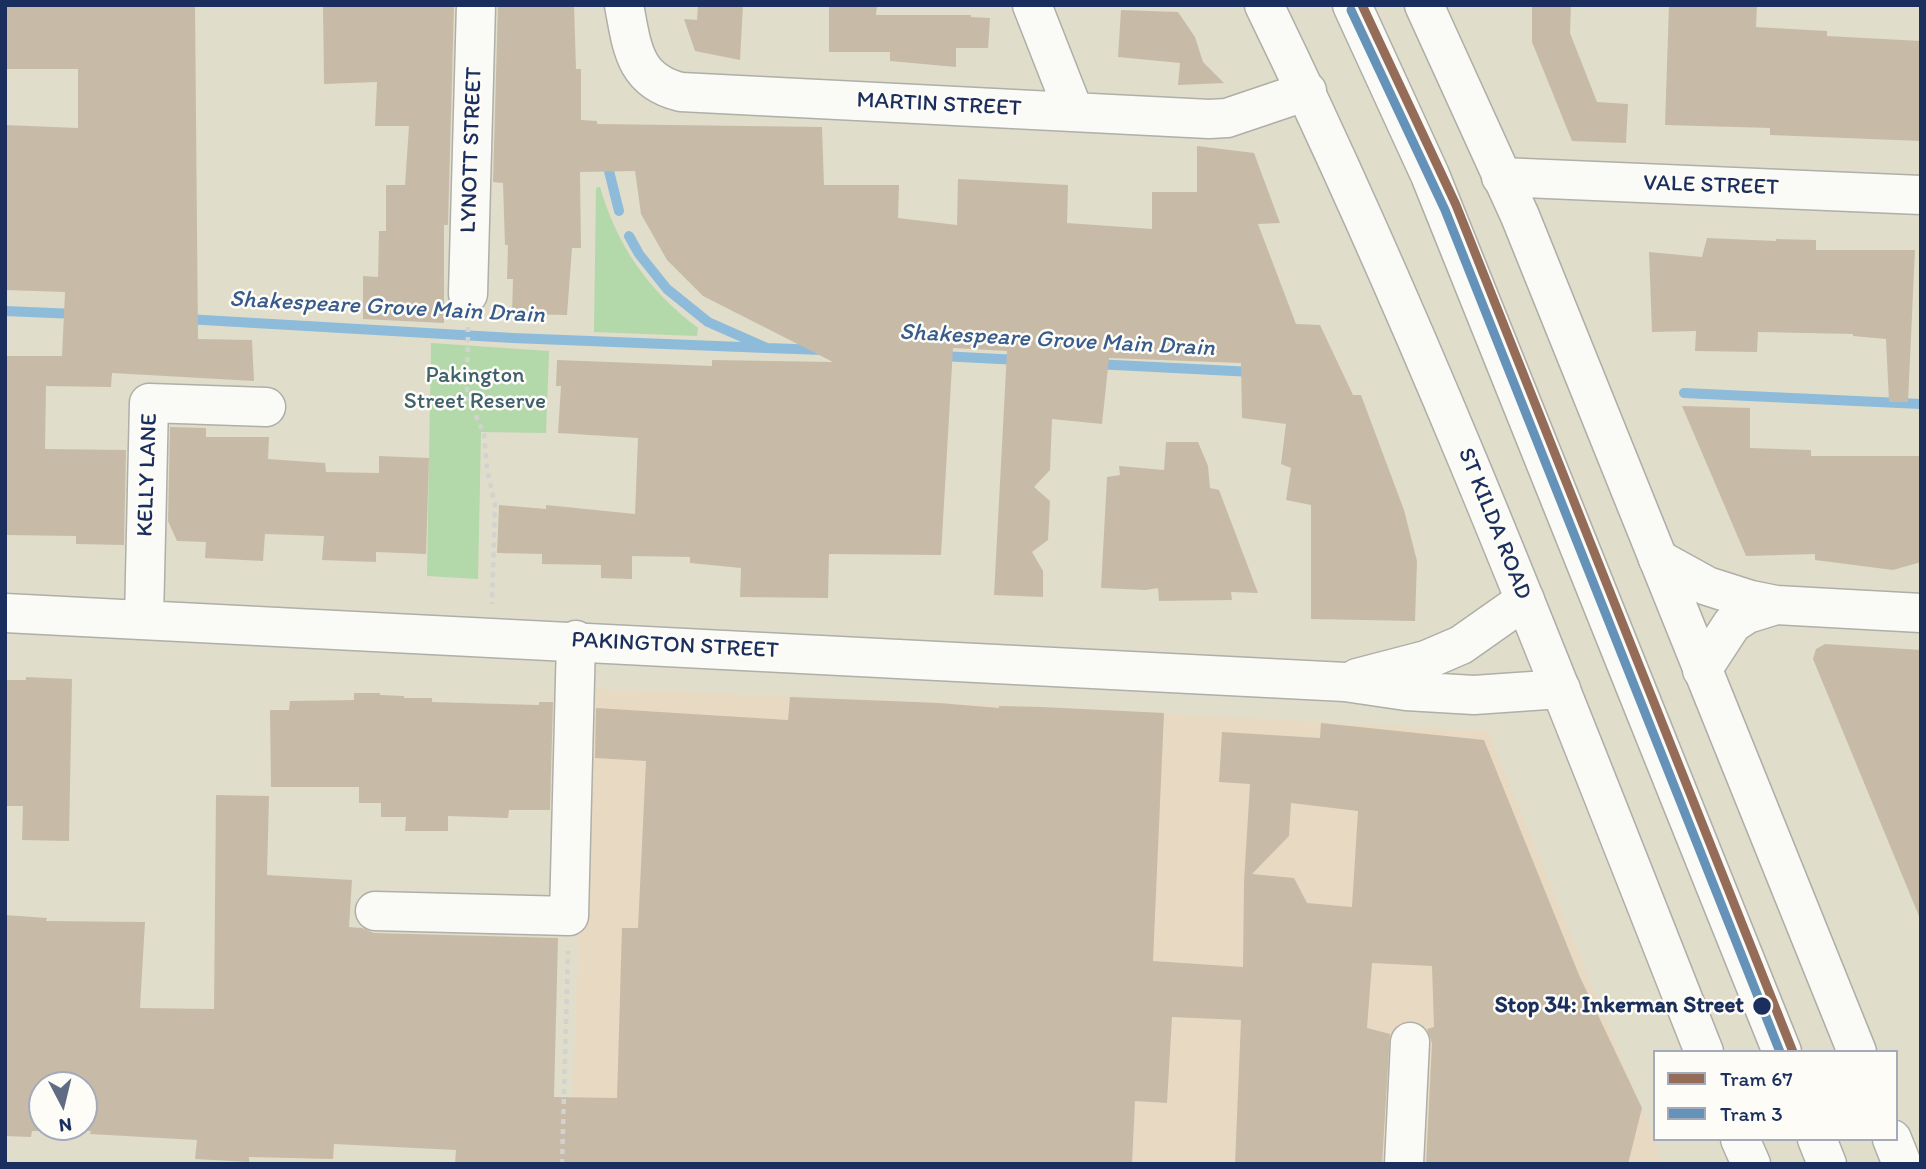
<!DOCTYPE html>
<html>
<head>
<meta charset="utf-8">
<style>
	body { margin:0 }
	#map { position:relative; width:1926px; height:1169px; overflow:hidden; background:#e0ddcb; font-family:Itim,sans-serif }
	canvas { display:block }
	.frame { position:absolute; inset:0; border:7px solid #1b2f5e; pointer-events:none }
	.legend { position:absolute; left:1653px; top:1050px; width:245px; height:91px; box-sizing:border-box; background:#fdfcf7; border:2px solid #a3aaba; margin:0; padding:9px 12px; list-style:none; font-size:21px; color:#1b2f5e }
	.legend li { display:flex; align-items:center; gap:14px; height:35px }
	.legend b { width:35px; border:2px solid #a3aaba }
	.north { position:absolute; left:28px; top:1071px; width:70px; height:70px; box-sizing:border-box; background:#fdfcf7; border:2px solid #a3aaba; border-radius:50%; rotate:173deg; font-size:19px; font-weight:700; line-height:28px; text-align:center; color:#1b2f5e }
	.north::after { content:''; display:block; margin:auto; width:24px; height:32px; background:#606c84; clip-path:polygon(50% 0,100% 100%,50% 72%,0 100%) }
</style>
</head>
<body>
<div id="map">
<canvas width="1926" height="1169"></canvas>
<div class="frame"></div>
<ul class="legend">
<li><b style="height:9px;background:#956c58"></b>Tram 67</li>
<li><b style="height:9px;background:#6592b8"></b>Tram 3</li>
</ul>
<div class="north">N</div>
</div>
<script>
const ctx = document.querySelector('canvas').getContext('2d');
ctx.lineJoin = 'round';
function fillPath(path, color) { ctx.fillStyle = color; ctx.fill(path, 'evenodd'); }
function trace(path, color, width, dash) { ctx.strokeStyle = color; ctx.lineWidth = width; ctx.lineCap = dash ? 'butt' : 'round'; ctx.setLineDash(dash || []); ctx.stroke(path); }
function drawText(font, color, halo, rows, align = 'center') {
  ctx.font = font + ' Itim,sans-serif'; ctx.lineWidth = 5; ctx.setLineDash([]); ctx.textBaseline = 'middle'; ctx.strokeStyle = halo; ctx.fillStyle = color; for (const [text, x, y, turn = 0] of rows) {
    ctx.save(); ctx.translate(x, y); ctx.rotate((+turn || 0) * Math.PI / 180); ctx.textAlign = isNaN(turn) ? turn : align; if (halo) ctx.strokeText(text, 0, 0); ctx.fillText(text, 0, 0); ctx.restore();
  }
}
fillPath(new Path2D(`
	M 586,688 L 1053,707 L 1488,731 L 1660,1154 L 1660,1164 L 571,1164 Z`), '#e8d9c3');
fillPath(new Path2D(`
	M 600,187 C 617,246 649,291 698,328 L 697,336 L 594,332 L 596,188 Z
	M 431,343 L 549,351 L 546,433 L 481,432 L 478,579 L 427,576 Z`), '#b3d8aa');
trace(new Path2D(`
	M 606,159 L 619,211
	M 629,236 L 639,254 L 667,289 L 708,322 L 767,348 L 823,350
	M 5,311 L 76,314
	M 186,319 L 513,338 L 767,348
	M 941,356 L 1019,360
	M 1095,364 L 1253,372
	M 1684,393 L 1921,404`), '#8dbbd9', 10);
fillPath(new Path2D(`
	M 5,5 L 195,5 L 198,339 L 252,340 L 254,381 L 112,373 L 111,387 L 46,386 L 45,449 L 126,450 L 124,545 L 76,544 L 76,536 L 5,535 L 5,356 L 62,356 L 65,292 L 5,290 L 5,125 L 78,128 L 78,69 L 5,69 Z
	M 323,5 L 454,5 L 448,225 L 444,225 L 444,323 L 363,319 L 363,276 L 378,277 L 379,231 L 386,231 L 386,185 L 405,185 L 409,126 L 375,126 L 377,82 L 324,84 Z
	M 498,5 L 574,5 L 576,69 L 581,69 L 581,120 L 597,121 L 597,124 L 822,127 L 824,185 L 899,185 L 898,218 L 957,225 L 958,179 L 1068,185 L 1067,223 L 1152,229 L 1152,192 L 1197,192 L 1197,146 L 1254,153 L 1280,223 L 1258,224 L 1296,324 L 1320,325 L 1353,395 L 1361,395 L 1404,510 L 1417,561 L 1415,621 L 1311,619 L 1311,505 L 1286,500 L 1291,468 L 1281,464 L 1286,424 L 1242,418 L 1241,363 L 1109,358 L 1102,424 L 1052,419 L 1050,470 L 1034,487 L 1050,501 L 1048,540 L 1032,552 L 1043,571 L 1043,597 L 994,595 L 1007,351 L 953,348 L 941,555 L 829,554 L 828,598 L 740,597 L 741,568 L 690,563 L 690,557 L 632,556 L 632,579 L 601,578 L 601,565 L 542,564 L 542,554 L 497,553 L 499,505 L 546,509 L 546,505 L 635,514 L 638,438 L 558,433 L 561,386 L 556,386 L 557,360 L 712,366 L 712,360 L 833,362 L 703,296 L 667,260 L 641,214 L 635,171 L 580,172 L 581,248 L 572,248 L 567,315 L 512,314 L 513,279 L 507,279 L 508,245 L 505,245 L 503,183 L 493,182 Z
	M 698,5 L 743,5 L 740,60 L 695,51 L 684,19 L 697,20 Z
	M 829,5 L 877,5 L 876,15 L 971,15 L 971,17 L 990,18 L 988,48 L 956,48 L 956,67 L 890,61 L 890,52 L 829,52 Z
	M 1532,5 L 1571,5 L 1570,33 L 1597,102 L 1628,104 L 1626,143 L 1572,141 L 1532,42 Z
	M 1669,5 L 1757,5 L 1756,27 L 1827,31 L 1827,36 L 1921,41 L 1921,141 L 1770,135 L 1770,128 L 1665,125 Z
	M 1121,10 L 1178,12 L 1195,37 L 1203,62 L 1224,83 L 1178,85 L 1180,63 L 1118,57 Z
	M 1707,238 L 1776,241 L 1776,239 L 1816,240 L 1816,250 L 1915,250 L 1908,402 L 1889,402 L 1886,339 L 1853,336 L 1853,334 L 1758,332 L 1757,352 L 1695,351 L 1696,331 L 1652,332 L 1649,252 L 1702,257 Z
	M 1682,406 L 1750,408 L 1750,448 L 1811,450 L 1811,456 L 1921,456 L 1921,562 L 1893,570 L 1815,560 L 1815,554 L 1746,556 Z
	M 170,427 L 206,428 L 206,437 L 269,437 L 268,459 L 325,463 L 326,472 L 379,473 L 379,456 L 429,458 L 426,554 L 376,552 L 376,562 L 322,560 L 324,536 L 265,534 L 263,561 L 205,558 L 206,542 L 177,541 L 168,521 Z
	M 1166,442 L 1198,442 L 1208,466 L 1210,488 L 1219,490 L 1258,593 L 1231,592 L 1232,600 L 1159,601 L 1158,588 L 1146,590 L 1101,588 L 1107,477 L 1120,475 L 1119,466 L 1164,470 Z
	M 1825,644 L 1921,650 L 1921,921 L 1813,659 L 1816,649 Z
	M 26,677 L 72,679 L 69,841 L 22,840 L 23,806 L 5,806 L 5,680 L 26,680 Z
	M 354,693 L 380,693 L 380,695 L 404,696 L 404,698 L 432,698 L 432,702 L 539,705 L 539,702 L 553,702 L 550,810 L 509,810 L 508,818 L 448,816 L 448,831 L 405,831 L 406,817 L 381,817 L 381,803 L 359,803 L 359,787 L 271,787 L 270,710 L 289,710 L 290,701 L 354,700 Z
	M 790,697 L 939,703 L 999,708 L 999,706 L 1042,707 L 1164,713 L 1153,961 L 1243,967 L 1244,881 L 1250,784 L 1219,782 L 1222,732 L 1320,738 L 1321,723 L 1484,740 L 1579,975 L 1642,1108 L 1628,1164 L 1426,1164 L 1432,1043 L 1427,1029 L 1434,1027 L 1432,966 L 1372,963 L 1367,1028 L 1390,1034 L 1382,1164 L 1235,1164 L 1241,1020 L 1172,1017 L 1167,1103 L 1135,1101 L 1132,1164 L 455,1164 L 456,1150 L 334,1144 L 333,1159 L 249,1157 L 249,1162 L 195,1159 L 197,1140 L 90,1134 L 91,1131 L 32,1131 L 31,1137 L 5,1136 L 5,915 L 47,918 L 46,921 L 145,922 L 140,1008 L 214,1009 L 216,795 L 269,796 L 267,875 L 352,880 L 349,927 L 362,928 L 374,933 L 558,938 L 554,1097 L 617,1098 L 622,928 L 638,928 L 646,761 L 595,758 L 596,708 L 788,720 ZM 1291,803 L 1358,811 L 1352,907 L 1307,903 L 1294,878 L 1252,874 L 1289,836 ZM 42,1085 L 84,1085 L 84,1127 L 42,1127 Z`), '#c7bba7');
const minor = new Path2D(`
	M 624,5 C 632,47 634,81 681,92 L 1209,119 L 1227,118 L 1307,91
	M 1032,5 L 1074,112
	M 1352,5 L 1430,175 L 1782,1052
	M 1501,177 L 1921,195
	M 468,294 L 476,5
	M 1658,559 L 1707,586 L 1751,600 L 1776,605 L 1921,613
	M 5,613 L 1345,682 L 1406,691 L 1474,695 L 1561,689
	M 144,619 L 149,403 L 266,407
	M 1702,670 L 1732,624 L 1747,614 L 1776,605
	M 1357,678 L 1426,660 L 1461,645 L 1525,600
	M 375,911 L 569,916 L 576,640
	M 1817,1139 L 1827,1164
	M 1404,1164 L 1410,1042`);
const highway = new Path2D(`
	M 1264,5 C 1430,346 1565,700 1704,1052
	M 1424,5 L 1520,216 L 1857,1052
	M 1740,1139 L 1751,1164
	M 1892,1139 L 1902,1164`);
trace(minor, '#afafa8', 41);
trace(highway, '#afafa8', 41);
trace(new Path2D(`
	M 468,327 L 467,395 L 484,434 L 487,469 L 495,505 L 492,604
	M 562,1164 L 568,951`), '#d2d2d0', 4.5, [5, 5]);
trace(minor, '#fafaf7', 38);
trace(highway, '#fafaf7', 38);
trace(new Path2D(`
	M 1362,5 L 1456,205 L 1793,1052`), '#956c58', 9);
trace(new Path2D(`
	M 1351,10 L 1445,210 L 1780,1052`), '#6592b8', 9);
for (const [x, y, r, color] of [
	[1762,1006,10,"#1b2f5e"]
]) { const dot = new Path2D(); dot.arc(x, y, r, 0, 2 * Math.PI); ctx.fillStyle = color; ctx.fill(dot); trace(dot, '#fdfcf7', 2.5); }
drawText('23px', '#1b2f5e', '#fdfcf7', [
	["MARTIN STREET",939,105,3],
	["LYNOTT STREET",472,150,-88],
	["VALE STREET",1711,186,2],
	["KELLY LANE",148,475,-88],
	["ST KILDA ROAD",1494,524,68],
	["PAKINGTON STREET",675,646,3]
]);
drawText('23px', '#3e616d', '#fdfcf7', [
	["Pakington",475,376],
	["Street Reserve",475,402]
]);
drawText('bold 23px', '#1b2f5e', '#fdfcf7', [
	["Stop 34: Inkerman Street",1744,1006]
], 'right');
drawText('italic 24px', '#375b8b', '#fdfcf7', [
	["Shakespeare Grove Main Drain",387,308,3],
	["Shakespeare Grove Main Drain",1057,341,3]
]);
</script>
</body>
</html>
